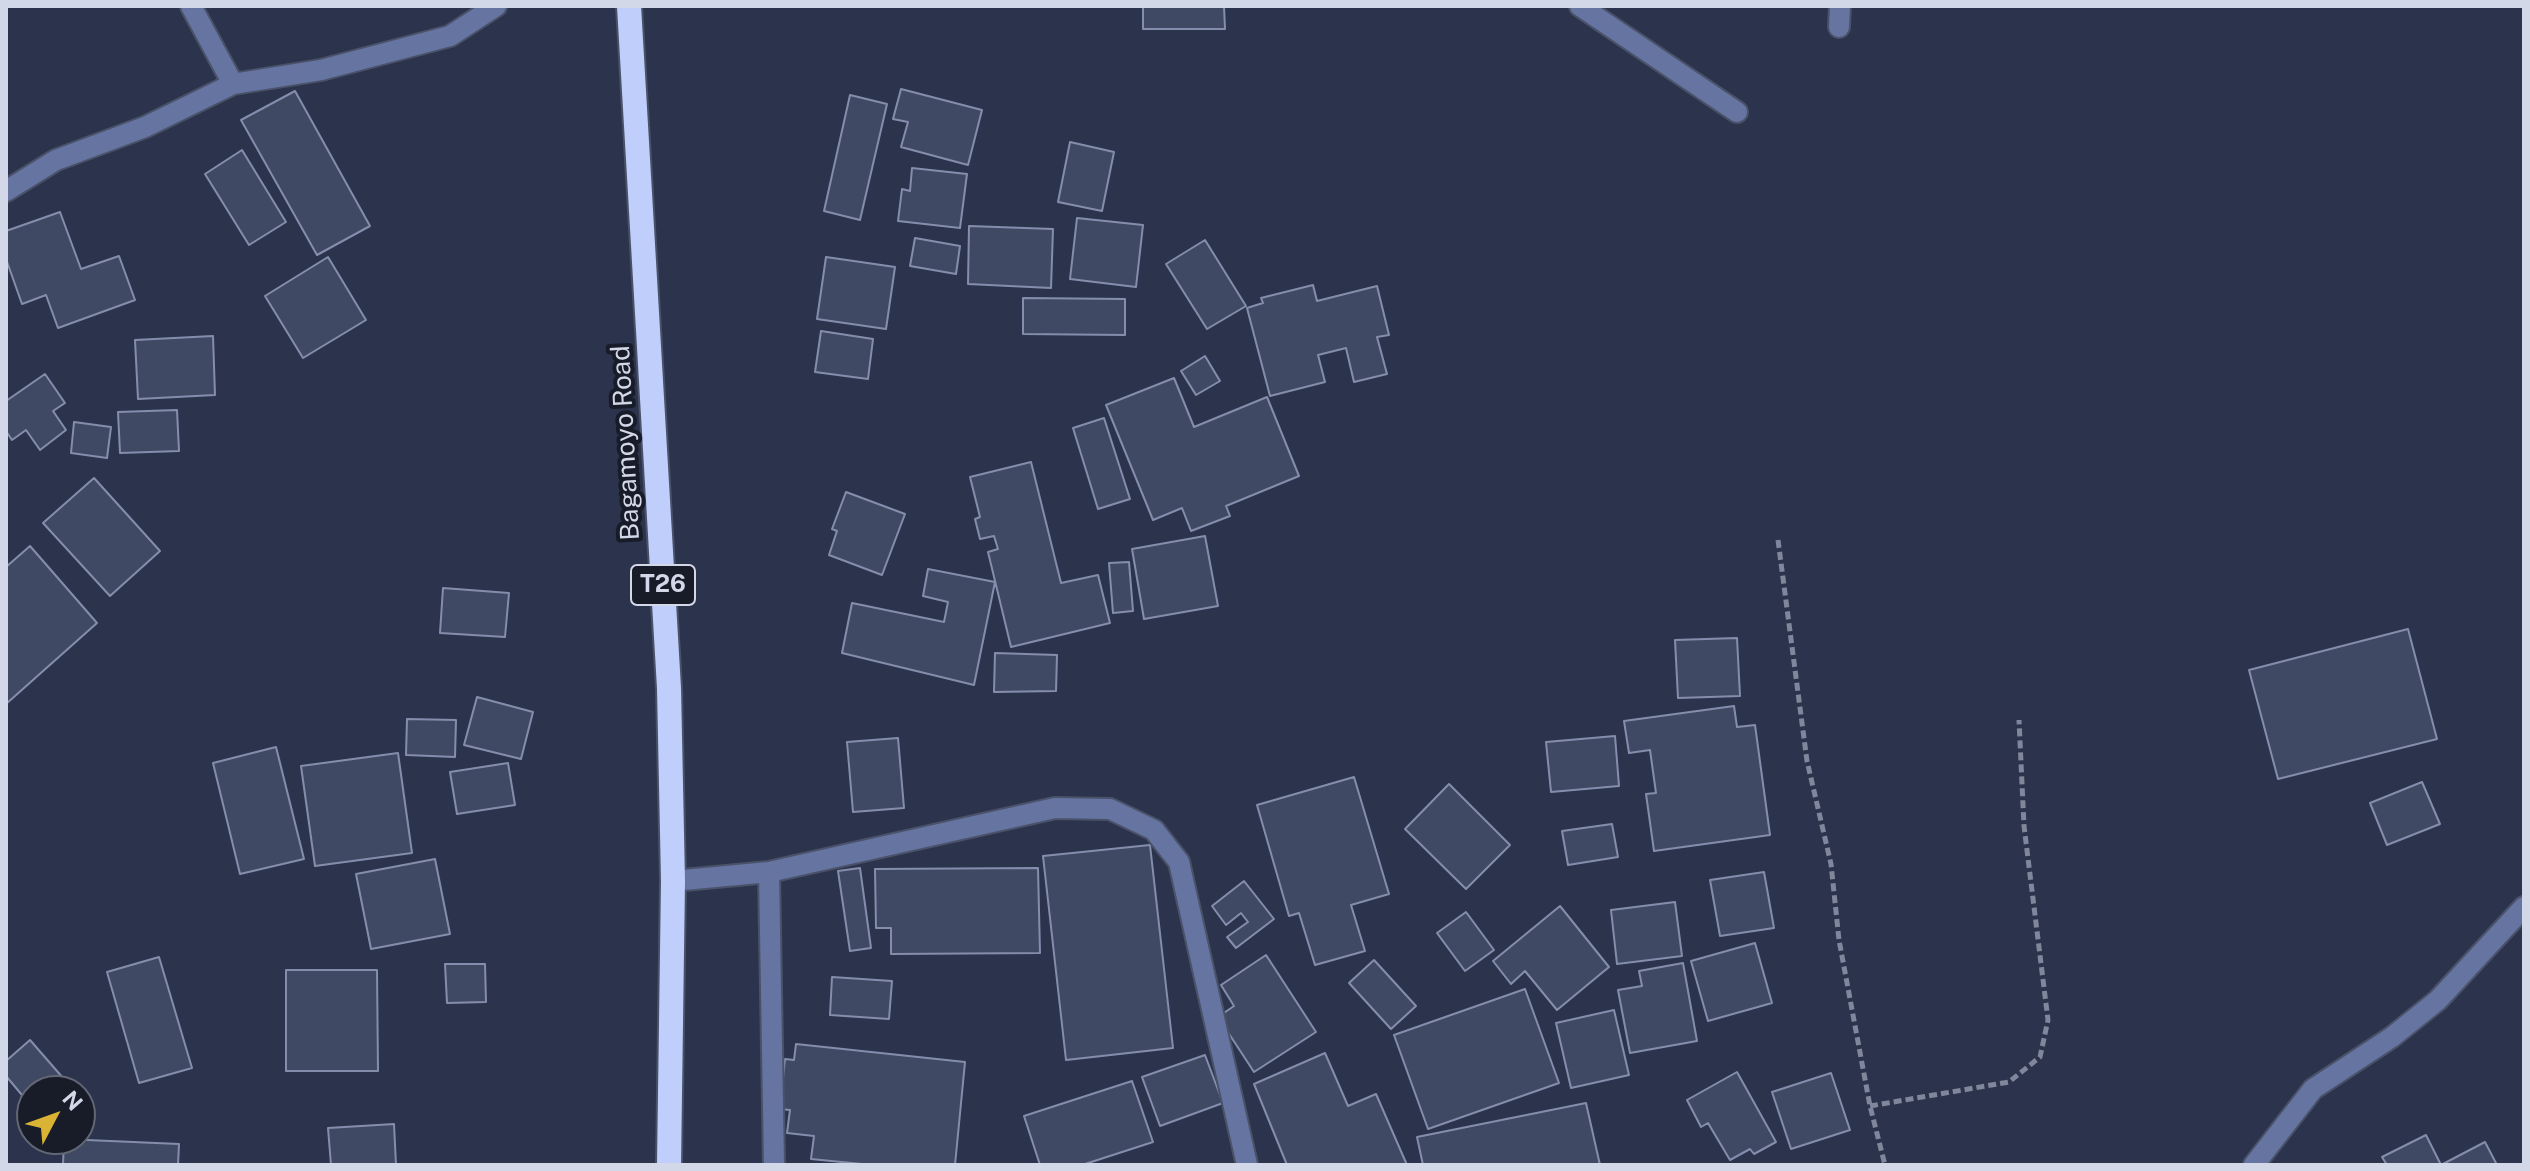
<!DOCTYPE html>
<html>
<head>
<meta charset="utf-8">
<style>
	body { margin:0 }
	#map { position:relative; width:2530px; height:1171px; overflow:hidden; background:#2c344d; font-family:"Public Sans",sans-serif }
	canvas { display:block }
	.frame { position:absolute; inset:0; border:8px solid #d3d8e8; pointer-events:none }
	.north { position:absolute; left:16px; top:1075px; width:80px; height:80px; box-sizing:border-box; background:#181c28; border:2px solid #636775; border-radius:50%; rotate:49deg; font-size:22px; font-weight:700; line-height:32px; text-align:center; color:#d3d8e8 }
	.north::after { content:''; display:block; margin:auto; width:28px; height:36px; background:#dab334; clip-path:polygon(50% 0,100% 100%,50% 72%,0 100%) }
</style>
</head>
<body>
<div id="map">
<canvas width="2530" height="1171"></canvas>
<div class="frame"></div>
<div class="north">N</div>
</div>
<script>
const ctx = document.querySelector('canvas').getContext('2d');
ctx.lineJoin = 'round';
function fillPath(path, color) { ctx.fillStyle = color; ctx.fill(path, 'evenodd'); }
function trace(path, color, width, dash) { ctx.strokeStyle = color; ctx.lineWidth = width; ctx.lineCap = dash ? 'butt' : 'round'; ctx.setLineDash(dash || []); ctx.stroke(path); }
function drawText(font, color, halo, rows, align = 'center') {
  ctx.font = font + ' "Public Sans",sans-serif'; ctx.lineWidth = 8; ctx.setLineDash([]); ctx.textBaseline = 'middle'; ctx.strokeStyle = halo; ctx.fillStyle = color; for (const [text, x, y, turn = 0] of rows) {
    ctx.save(); ctx.translate(x, y); ctx.rotate((+turn || 0) * Math.PI / 180); ctx.textAlign = isNaN(turn) ? turn : align; if (halo) ctx.strokeText(text, 0, 0); ctx.fillText(text, 0, 0); ctx.restore();
  }
}
const building = new Path2D(`
	M 1143,6 L 1224,6 L 1225,29 L 1143,29 Z
	M 901,89 L 982,110 L 968,165 L 901,147 L 908,122 L 893,119 Z
	M 295,91 L 370,226 L 317,255 L 241,120 Z
	M 850,95 L 887,104 L 860,220 L 824,211 Z
	M 1070,142 L 1114,152 L 1102,211 L 1058,202 Z
	M 242,150 L 286,222 L 249,245 L 205,174 Z
	M 912,168 L 967,174 L 960,228 L 898,221 L 902,189 L 910,191 Z
	M 60,212 L 81,269 L 119,256 L 135,300 L 58,328 L 46,295 L 22,304 L 6,259 L 6,231 Z
	M 1077,218 L 1143,225 L 1136,287 L 1070,279 Z
	M 969,226 L 1053,229 L 1051,288 L 968,284 Z
	M 915,238 L 960,246 L 956,274 L 910,266 Z
	M 1205,240 L 1246,306 L 1207,329 L 1166,264 Z
	M 328,257 L 366,320 L 303,358 L 265,296 Z
	M 826,257 L 895,267 L 886,329 L 817,319 Z
	M 1313,285 L 1317,301 L 1377,286 L 1389,335 L 1377,337 L 1387,374 L 1354,382 L 1346,348 L 1318,355 L 1325,382 L 1270,396 L 1247,308 L 1263,303 L 1261,298 Z
	M 1023,298 L 1125,299 L 1125,335 L 1023,334 Z
	M 821,331 L 873,339 L 868,379 L 815,372 Z
	M 213,336 L 215,395 L 138,399 L 135,340 Z
	M 1205,356 L 1220,381 L 1196,395 L 1181,371 Z
	M 45,374 L 65,403 L 53,411 L 66,430 L 40,450 L 26,430 L 12,440 L 6,431 L 6,401 Z
	M 1174,378 L 1194,427 L 1267,397 L 1299,476 L 1226,506 L 1230,516 L 1191,531 L 1182,508 L 1153,520 L 1106,405 Z
	M 177,410 L 179,451 L 120,453 L 118,412 Z
	M 1104,418 L 1130,499 L 1098,509 L 1073,428 Z
	M 74,422 L 111,427 L 107,458 L 71,453 Z
	M 1031,462 L 1061,583 L 1098,575 L 1110,623 L 1011,647 L 988,552 L 998,549 L 994,536 L 980,539 L 975,519 L 980,517 L 970,477 Z
	M 94,478 L 160,551 L 110,596 L 43,523 Z
	M 846,492 L 905,514 L 882,575 L 829,555 L 837,531 L 832,529 Z
	M 1205,536 L 1218,606 L 1144,619 L 1132,549 Z
	M 30,546 L 97,623 L 6,704 L 6,567 Z
	M 1129,562 L 1133,611 L 1113,613 L 1109,563 Z
	M 928,569 L 995,582 L 974,685 L 842,653 L 852,603 L 944,622 L 948,602 L 923,596 Z
	M 443,588 L 509,593 L 505,637 L 440,633 Z
	M 2408,629 L 2437,739 L 2278,779 L 2249,670 Z
	M 1737,638 L 1740,696 L 1678,698 L 1675,640 Z
	M 995,653 L 1057,655 L 1056,691 L 994,692 Z
	M 477,697 L 533,712 L 521,759 L 464,745 Z
	M 1734,706 L 1737,727 L 1755,725 L 1770,835 L 1654,851 L 1646,794 L 1656,793 L 1650,750 L 1629,753 L 1624,721 Z
	M 407,719 L 456,720 L 455,757 L 406,755 Z
	M 1615,736 L 1619,786 L 1551,792 L 1546,742 Z
	M 898,738 L 904,808 L 853,812 L 847,742 Z
	M 276,747 L 304,859 L 240,874 L 213,763 Z
	M 398,753 L 412,853 L 315,866 L 301,766 Z
	M 508,763 L 515,805 L 457,814 L 450,772 Z
	M 1354,777 L 1389,894 L 1351,905 L 1365,951 L 1315,965 L 1299,913 L 1289,916 L 1257,805 Z
	M 2422,782 L 2440,824 L 2387,845 L 2370,803 Z
	M 1449,784 L 1510,845 L 1466,889 L 1405,829 Z
	M 1612,824 L 1618,857 L 1568,865 L 1562,831 Z
	M 1150,845 L 1173,1048 L 1066,1060 L 1043,856 Z
	M 435,859 L 450,934 L 371,949 L 356,874 Z
	M 860,868 L 871,948 L 850,951 L 838,871 Z
	M 1038,868 L 1040,953 L 891,954 L 891,928 L 876,928 L 875,869 Z
	M 1764,872 L 1774,928 L 1720,936 L 1710,880 Z
	M 1244,881 L 1274,919 L 1236,948 L 1227,937 L 1248,922 L 1241,913 L 1226,925 L 1212,906 Z
	M 1675,902 L 1682,956 L 1617,964 L 1611,910 Z
	M 1560,906 L 1609,967 L 1557,1010 L 1525,971 L 1511,984 L 1493,961 Z
	M 1466,912 L 1494,950 L 1465,971 L 1437,933 Z
	M 1755,943 L 1772,1003 L 1708,1021 L 1691,961 Z
	M 1266,955 L 1316,1032 L 1254,1072 L 1218,1017 L 1234,1006 L 1221,985 Z
	M 159,957 L 192,1068 L 139,1083 L 107,972 Z
	M 1374,960 L 1416,1006 L 1391,1029 L 1349,983 Z
	M 1683,963 L 1697,1041 L 1630,1053 L 1618,990 L 1642,986 L 1639,971 Z
	M 445,964 L 485,964 L 486,1002 L 447,1003 Z
	M 286,970 L 377,970 L 378,1071 L 286,1071 Z
	M 832,977 L 892,981 L 889,1019 L 830,1015 Z
	M 1525,989 L 1559,1083 L 1428,1129 L 1394,1035 Z
	M 1614,1010 L 1629,1075 L 1571,1088 L 1556,1023 Z
	M 30,1040 L 70,1086 L 64,1091 L 32,1091 L 32,1107 L 6,1076 L 6,1061 Z
	M 796,1044 L 965,1062 L 955,1165 L 872,1165 L 811,1159 L 814,1136 L 787,1133 L 790,1110 L 780,1109 L 785,1059 L 794,1060 Z
	M 1325,1053 L 1348,1106 L 1376,1094 L 1407,1165 L 1287,1165 L 1254,1084 Z
	M 1205,1055 L 1223,1103 L 1160,1126 L 1142,1077 Z
	M 1737,1072 L 1776,1142 L 1754,1154 L 1750,1149 L 1730,1160 L 1708,1123 L 1701,1127 L 1687,1100 Z
	M 1831,1073 L 1850,1130 L 1791,1149 L 1772,1092 Z
	M 1132,1081 L 1153,1142 L 1082,1165 L 1040,1165 L 1024,1116 Z
	M 1586,1103 L 1600,1165 L 1423,1165 L 1417,1137 Z
	M 394,1124 L 396,1165 L 331,1165 L 328,1128 Z
	M 2426,1135 L 2441,1165 L 2485,1142 L 2497,1165 L 2387,1165 L 2382,1157 Z
	M 64,1139 L 179,1144 L 178,1165 L 63,1165 Z`);
fillPath(building, '#404963');
trace(building, '#848eac', 2);
const minor = new Path2D(`
	M 191,6 L 233,84
	M 1580,6 L 1737,112
	M 1839,27 L 1840,6
	M 6,191 L 56,160 L 145,127 L 233,84 L 321,70 L 450,36 L 496,6
	M 769,872 L 774,1165
	M 673,881 L 769,872 L 1055,808 L 1110,809 L 1154,830 L 1179,862 L 1247,1165
	M 2254,1165 L 2313,1089 L 2392,1037 L 2438,1000 L 2524,907`);
const highway = new Path2D(`
	M 629,6 L 669,688 L 673,881 L 669,1165`);
trace(minor, '#4a5269', 24);
trace(highway, '#4a5269', 28);
trace(new Path2D(`
	M 1778,540 L 1807,761 L 1831,864 L 1839,940 L 1870,1106 L 1885,1165
	M 1870,1106 L 2009,1082 L 2040,1057 L 2048,1020 L 2024,826 L 2019,720`), '#80869b', 5, [8, 4]);
trace(minor, '#6674a2', 20);
trace(highway, '#c0cefb', 24);
for (const [x, y, w] of [
	[663,585,64]
]) { const box = new Path2D(); box.roundRect(x - w / 2, y - 20, w, 40, 6); ctx.fillStyle = '#181c28'; ctx.fill(box); trace(box, '#d3d8e8', 2); }
drawText('bold 24px', '#d3d8e8', null, [
	["T26",663,585]
]);
drawText('26px', '#d3d8e8', '#181c28', [
	["Bagamoyo Road",626,443,-93]
]);
</script>
</body>
</html>
